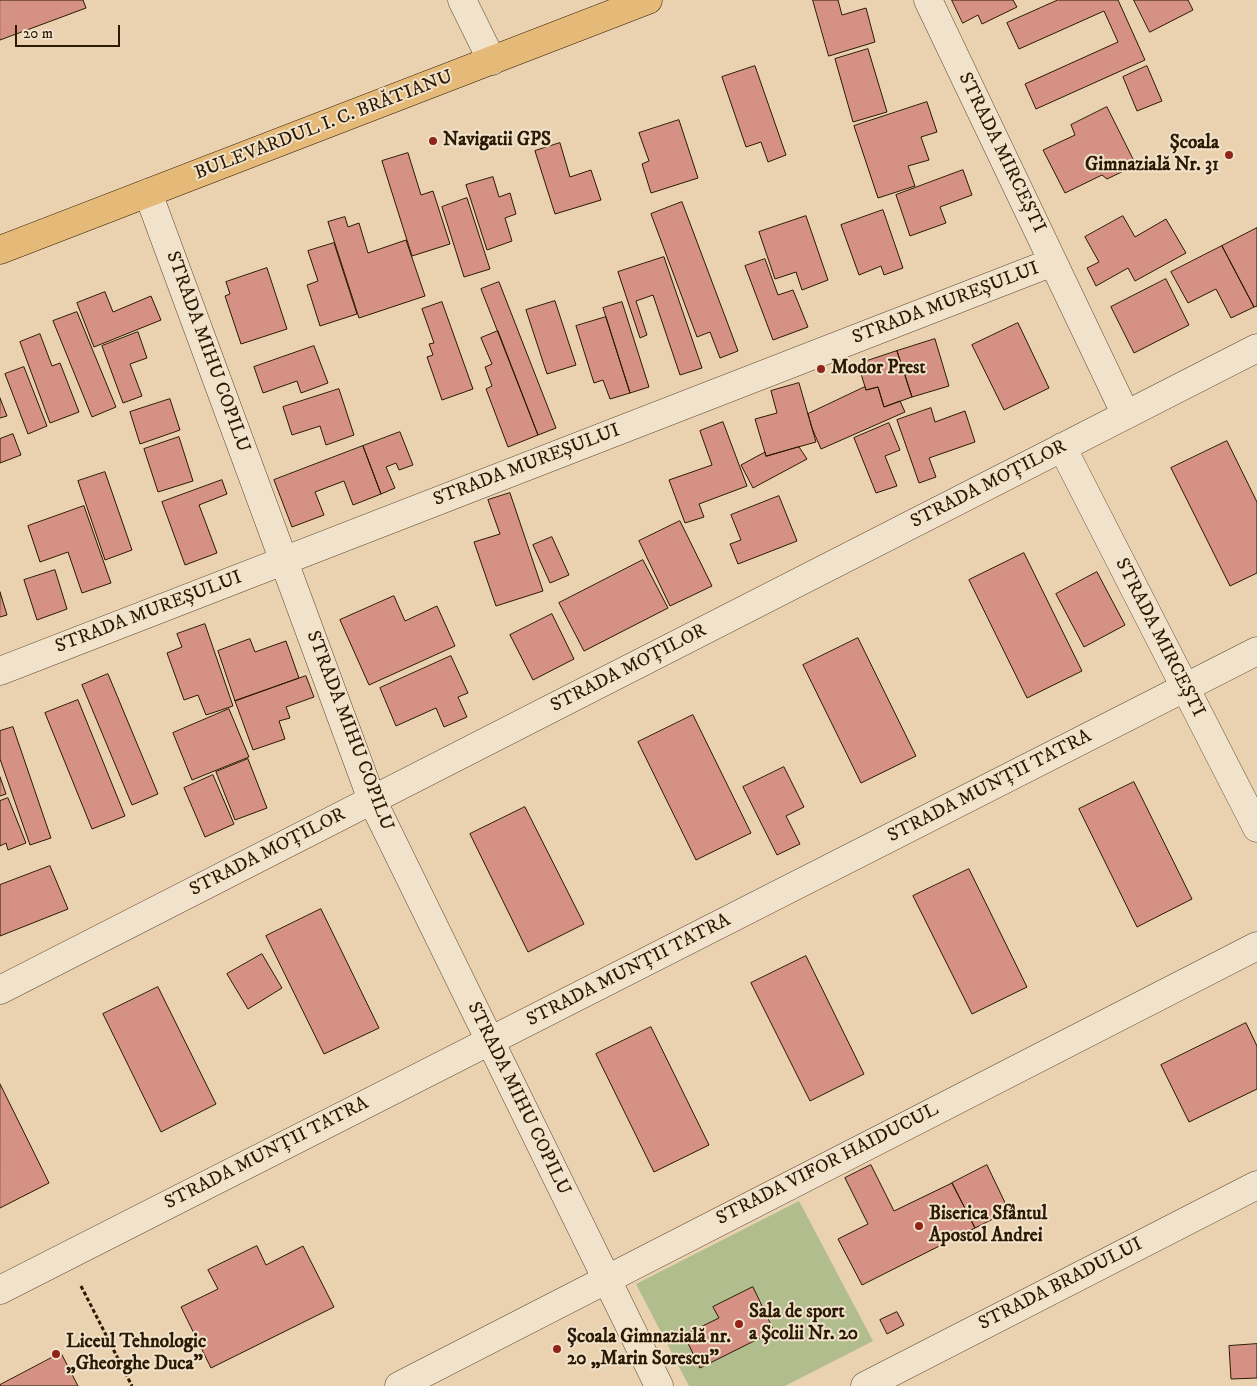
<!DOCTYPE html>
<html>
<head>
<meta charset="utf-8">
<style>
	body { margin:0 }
	#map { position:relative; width:1257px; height:1386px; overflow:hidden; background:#ead2b0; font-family:"IM FELL DW Pica",serif }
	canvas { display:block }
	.scale { position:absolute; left:15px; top:25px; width:105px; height:22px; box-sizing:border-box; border:2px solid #2c1902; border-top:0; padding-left:6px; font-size:15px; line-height:18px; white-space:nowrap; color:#2c1902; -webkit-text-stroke:4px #f1e2cc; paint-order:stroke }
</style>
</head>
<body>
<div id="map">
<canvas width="1257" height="1386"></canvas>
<div class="scale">20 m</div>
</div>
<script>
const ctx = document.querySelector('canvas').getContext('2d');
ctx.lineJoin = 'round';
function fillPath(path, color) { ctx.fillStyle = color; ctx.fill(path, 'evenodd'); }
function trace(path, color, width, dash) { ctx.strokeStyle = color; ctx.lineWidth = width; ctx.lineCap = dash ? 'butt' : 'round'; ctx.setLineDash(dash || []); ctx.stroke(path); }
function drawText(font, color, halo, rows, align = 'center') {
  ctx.font = font + ' "IM FELL DW Pica",serif'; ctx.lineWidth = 4; ctx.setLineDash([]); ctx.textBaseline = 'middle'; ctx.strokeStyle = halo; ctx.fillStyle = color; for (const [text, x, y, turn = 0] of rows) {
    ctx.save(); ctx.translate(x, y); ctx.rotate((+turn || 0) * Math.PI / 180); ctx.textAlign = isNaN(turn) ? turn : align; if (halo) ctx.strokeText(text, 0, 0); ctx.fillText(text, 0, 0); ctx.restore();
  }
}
fillPath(new Path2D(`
	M 799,1201 L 873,1341 L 785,1386 L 689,1386 L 636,1284 ZM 753,1287 L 774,1330 L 700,1367 L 719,1318 Z`), '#b2bd8e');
const building = new Path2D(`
	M 0,0 L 83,0 L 86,8 L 0,40 Z
	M 813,0 L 838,0 L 842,15 L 866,8 L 875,42 L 829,56 Z
	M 952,0 L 1013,0 L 1017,7 L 982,24 L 978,15 L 963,23 Z
	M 1058,0 L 1118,0 L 1145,60 L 1036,109 L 1025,84 L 1118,42 L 1104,11 L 1019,49 L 1007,23 Z
	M 1134,0 L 1188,0 L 1193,10 L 1150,32 Z
	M 868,49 L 887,112 L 853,122 L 835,59 Z
	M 755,66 L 786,155 L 768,162 L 761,142 L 746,147 L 722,77 Z
	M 1147,66 L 1162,101 L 1137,111 L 1123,77 Z
	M 927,102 L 937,132 L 921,137 L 929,160 L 908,166 L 915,186 L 878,198 L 854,126 Z
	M 1107,107 L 1136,165 L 1107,179 L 1102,175 L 1065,193 L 1043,150 L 1075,135 L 1071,125 Z
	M 679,120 L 698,178 L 651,193 L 642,164 L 649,161 L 639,133 Z
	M 560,143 L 570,177 L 591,170 L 601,200 L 555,214 L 535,151 Z
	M 408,153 L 421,195 L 433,191 L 450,244 L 412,256 L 382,161 Z
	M 963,170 L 972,195 L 940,207 L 946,223 L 910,236 L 896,195 Z
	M 493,177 L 499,197 L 510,193 L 516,214 L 505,218 L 512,241 L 487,250 L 466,185 Z
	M 467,198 L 490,269 L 464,277 L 442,207 Z
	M 682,202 L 738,351 L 720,358 L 710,332 L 697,337 L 651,214 Z
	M 883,210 L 903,268 L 884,275 L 881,266 L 859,275 L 841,225 Z
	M 806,216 L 828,280 L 802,290 L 796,272 L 775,279 L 759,232 Z
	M 1123,216 L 1135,237 L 1166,219 L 1186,253 L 1135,281 L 1128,268 L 1096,286 L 1087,268 L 1099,262 L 1085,237 Z
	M 345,217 L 348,227 L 359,223 L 368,253 L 406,240 L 425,296 L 359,318 L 328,222 Z
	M 1257,228 L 1257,306 L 1254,307 L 1222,246 Z
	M 334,243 L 357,314 L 320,326 L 307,285 L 318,281 L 308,251 Z
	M 1222,246 L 1254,307 L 1231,318 L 1216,289 L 1188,303 L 1171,272 Z
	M 664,257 L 702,368 L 680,375 L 653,295 L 636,301 L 647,335 L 640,338 L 618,272 Z
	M 765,259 L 778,295 L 793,290 L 808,327 L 773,340 L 745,266 Z
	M 267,268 L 287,329 L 241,344 L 225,296 L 230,294 L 226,282 Z
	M 1166,279 L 1189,325 L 1134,353 L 1111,307 Z
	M 499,282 L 556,428 L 538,435 L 481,289 Z
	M 105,292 L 113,312 L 151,296 L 161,320 L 94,347 L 77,303 Z
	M 555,301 L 576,365 L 547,374 L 526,310 Z
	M 442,302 L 473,389 L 442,400 L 427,357 L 433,355 L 429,344 L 434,343 L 422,309 Z
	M 622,302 L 649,387 L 630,393 L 603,308 Z
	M 77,312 L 116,407 L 92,417 L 53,321 Z
	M 606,317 L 630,393 L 610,399 L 603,380 L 594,383 L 576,326 Z
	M 1018,323 L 1049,388 L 1004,410 L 972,345 Z
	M 498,331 L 538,435 L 508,447 L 486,389 L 492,386 L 485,367 L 492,364 L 481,338 Z
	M 138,332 L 147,358 L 130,364 L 142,396 L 123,403 L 102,346 Z
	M 40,334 L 52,366 L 60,363 L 79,412 L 50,423 L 20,342 Z
	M 935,339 L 949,386 L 912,397 L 897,351 Z
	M 314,346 L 328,383 L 301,393 L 297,381 L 263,393 L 254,367 Z
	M 897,351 L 912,397 L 884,407 L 878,387 L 866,390 L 858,364 Z
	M 24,367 L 47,426 L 28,434 L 5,374 Z
	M 799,383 L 816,442 L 766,456 L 755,419 L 777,413 L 771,391 Z
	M 865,387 L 866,390 L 878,387 L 884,407 L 900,401 L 905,412 L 821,449 L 812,428 L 808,414 Z
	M 339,389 L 354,435 L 326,445 L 320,426 L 292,435 L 283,407 Z
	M 0,398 L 7,416 L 0,418 Z
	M 170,399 L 180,430 L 140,444 L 130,412 Z
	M 931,408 L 935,422 L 965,411 L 975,442 L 929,458 L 936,477 L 919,483 L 897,420 Z
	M 723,422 L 747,486 L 699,504 L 704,517 L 685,523 L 669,480 L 712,465 L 700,431 Z
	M 889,423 L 900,450 L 885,456 L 897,486 L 876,493 L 854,438 Z
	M 400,432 L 413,465 L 399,470 L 396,463 L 386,467 L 395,488 L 381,494 L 363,446 Z
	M 13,434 L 21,455 L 0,463 L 0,439 Z
	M 179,437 L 193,481 L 158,492 L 144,449 Z
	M 1227,441 L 1257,502 L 1257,573 L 1230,586 L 1171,468 Z
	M 363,446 L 381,494 L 353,505 L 344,481 L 315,492 L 324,515 L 292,527 L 274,480 Z
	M 799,447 L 807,459 L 753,488 L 741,465 L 765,452 L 766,456 Z
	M 105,472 L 132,550 L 105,560 L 78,481 Z
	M 222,480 L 227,494 L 199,505 L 217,553 L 185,565 L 162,502 Z
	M 510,493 L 543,591 L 496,606 L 474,542 L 500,534 L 488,500 Z
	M 779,496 L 797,541 L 738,564 L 730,544 L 741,540 L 731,515 Z
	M 84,506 L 111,583 L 82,593 L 68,552 L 40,562 L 28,526 Z
	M 680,521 L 712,586 L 670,606 L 639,541 Z
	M 552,537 L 569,575 L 550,583 L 533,545 Z
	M 1024,553 L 1082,671 L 1027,698 L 969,580 Z
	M 643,560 L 668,608 L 584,651 L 559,603 Z
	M 55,570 L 67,609 L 37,620 L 24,580 Z
	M 1097,572 L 1125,625 L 1084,647 L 1056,594 Z
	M 0,592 L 7,615 L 0,617 Z
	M 394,596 L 405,621 L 437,606 L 455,646 L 369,685 L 340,620 Z
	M 552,614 L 574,659 L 533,680 L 510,635 Z
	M 205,624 L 233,706 L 206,715 L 198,695 L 184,700 L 167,653 L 182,647 L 177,634 Z
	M 858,638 L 916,756 L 861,783 L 803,665 Z
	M 250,639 L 255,652 L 286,641 L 299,678 L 235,701 L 218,651 Z
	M 451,656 L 468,693 L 458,697 L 467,717 L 444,727 L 436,708 L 396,726 L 380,688 Z
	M 108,674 L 158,794 L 132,805 L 82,685 Z
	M 306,676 L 314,697 L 286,707 L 290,718 L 279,721 L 285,739 L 253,750 L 235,701 Z
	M 78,700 L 125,816 L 92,829 L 45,713 Z
	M 229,709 L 249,757 L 192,780 L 173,733 Z
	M 693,715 L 751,833 L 696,860 L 638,742 Z
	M 13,727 L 51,838 L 30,845 L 0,759 L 0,731 Z
	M 248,759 L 267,808 L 235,820 L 216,772 Z
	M 784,767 L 804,807 L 786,816 L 800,844 L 777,855 L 743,787 Z
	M 213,775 L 234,824 L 205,837 L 184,788 Z
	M 0,777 L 6,794 L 0,796 Z
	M 1134,782 L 1192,899 L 1137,927 L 1079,809 Z
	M 8,798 L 26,843 L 8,850 L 6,843 L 0,846 L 0,801 Z
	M 525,807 L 584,924 L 528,952 L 470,834 Z
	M 50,866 L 68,909 L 0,936 L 0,885 Z
	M 969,869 L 1027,987 L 972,1014 L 913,896 Z
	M 321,909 L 379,1028 L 324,1054 L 266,936 Z
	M 262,954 L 282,988 L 248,1009 L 227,974 Z
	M 806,956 L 864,1074 L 810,1101 L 751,983 Z
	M 158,987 L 216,1104 L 161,1132 L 103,1014 Z
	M 1246,1023 L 1257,1046 L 1257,1089 L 1189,1122 L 1161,1065 Z
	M 651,1027 L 709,1145 L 654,1172 L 596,1054 Z
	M 0,1084 L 49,1183 L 0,1208 Z
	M 871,1165 L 894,1211 L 952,1183 L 975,1228 L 862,1285 L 838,1239 L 868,1224 L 845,1178 Z
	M 987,1165 L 1009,1211 L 975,1228 L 952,1183 Z
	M 257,1246 L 266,1265 L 303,1246 L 334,1307 L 211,1368 L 181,1307 L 218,1289 L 208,1270 Z
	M 753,1287 L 774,1331 L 700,1368 L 684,1335 L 719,1318 L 713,1307 Z
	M 897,1312 L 904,1325 L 887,1334 L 880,1320 Z
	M 1257,1344 L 1257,1378 L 1231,1379 L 1229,1346 Z
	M 61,1353 L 78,1386 L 0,1386 L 0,1385 Z`);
fillPath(building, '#d49184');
trace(building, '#2c1902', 1);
const minor = new Path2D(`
	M 462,0 L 492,61
	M 928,0 L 1126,415
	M 148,193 L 372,800 L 659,1386
	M 1062,447 L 1257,828
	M 0,671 L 1053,262
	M 0,990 L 1257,348
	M 0,1290 L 1257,651
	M 399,1386 L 1257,946
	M 865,1386 L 1257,1185`);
const major = new Path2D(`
	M 0,250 L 648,0`);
trace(minor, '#5c472e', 29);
trace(major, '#2c1902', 29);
trace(new Path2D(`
	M 81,1286 L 132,1386`), '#2c1902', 3, [4, 2.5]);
trace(minor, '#f1e2cc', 28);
trace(major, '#e5b978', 28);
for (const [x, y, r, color] of [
	[433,141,5,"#8f2418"],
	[1229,155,5,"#8f2418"],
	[821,369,5,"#8f2418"],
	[919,1226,5,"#8f2418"],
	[739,1324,5,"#8f2418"],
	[557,1349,5,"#8f2418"],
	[56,1354,5,"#8f2418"]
]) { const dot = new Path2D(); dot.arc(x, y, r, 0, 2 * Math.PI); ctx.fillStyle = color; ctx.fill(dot); trace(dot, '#f1e2cc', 2); }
drawText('19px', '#2c1902', '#f1e2cc', [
	["BULEVARDUL I. C. BRĂTIANU",324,126,-21],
	["STRADA MIRCEȘTI",1001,153,64],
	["STRADA MUREȘULUI",946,304,-21],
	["STRADA MIHU COPILU",207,352,70],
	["STRADA MUREȘULUI",527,466,-21],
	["STRADA MOȚILOR",989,485,-27],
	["STRADA MUREȘULUI",149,613,-21],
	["STRADA MIRCEȘTI",1159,638,63],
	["STRADA MOȚILOR",629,669,-27],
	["STRADA MIHU COPILU",349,731,69],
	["STRADA MUNȚII TATRA",990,787,-27],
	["STRADA MOȚILOR",268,853,-27],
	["STRADA MUNȚII TATRA",629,971,-27],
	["STRADA MIHU COPILU",518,1099,64],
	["STRADA MUNȚII TATRA",267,1154,-27],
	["STRADA VIFOR HAIDUCUL",828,1165,-27],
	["STRADA BRADULUI",1061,1285,-27]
]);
drawText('bold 19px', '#2c1902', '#f1e2cc', [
	["Navigatii GPS",443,141],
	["Școala",1219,144,"right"],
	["Gimnazială Nr. 31",1219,166,"right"],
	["Modor Prest",831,369],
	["Biserica Sfântul",929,1215],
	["Apostol Andrei",929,1237],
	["Sala de sport",749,1313],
	["a Școlii Nr. 20",749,1335],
	["Școala Gimnazială nr.",567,1338],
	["20 „Marin Sorescu”",567,1360],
	["Liceul Tehnologic",66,1343],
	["„Gheorghe Duca”",66,1365]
], 'left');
</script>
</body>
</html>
